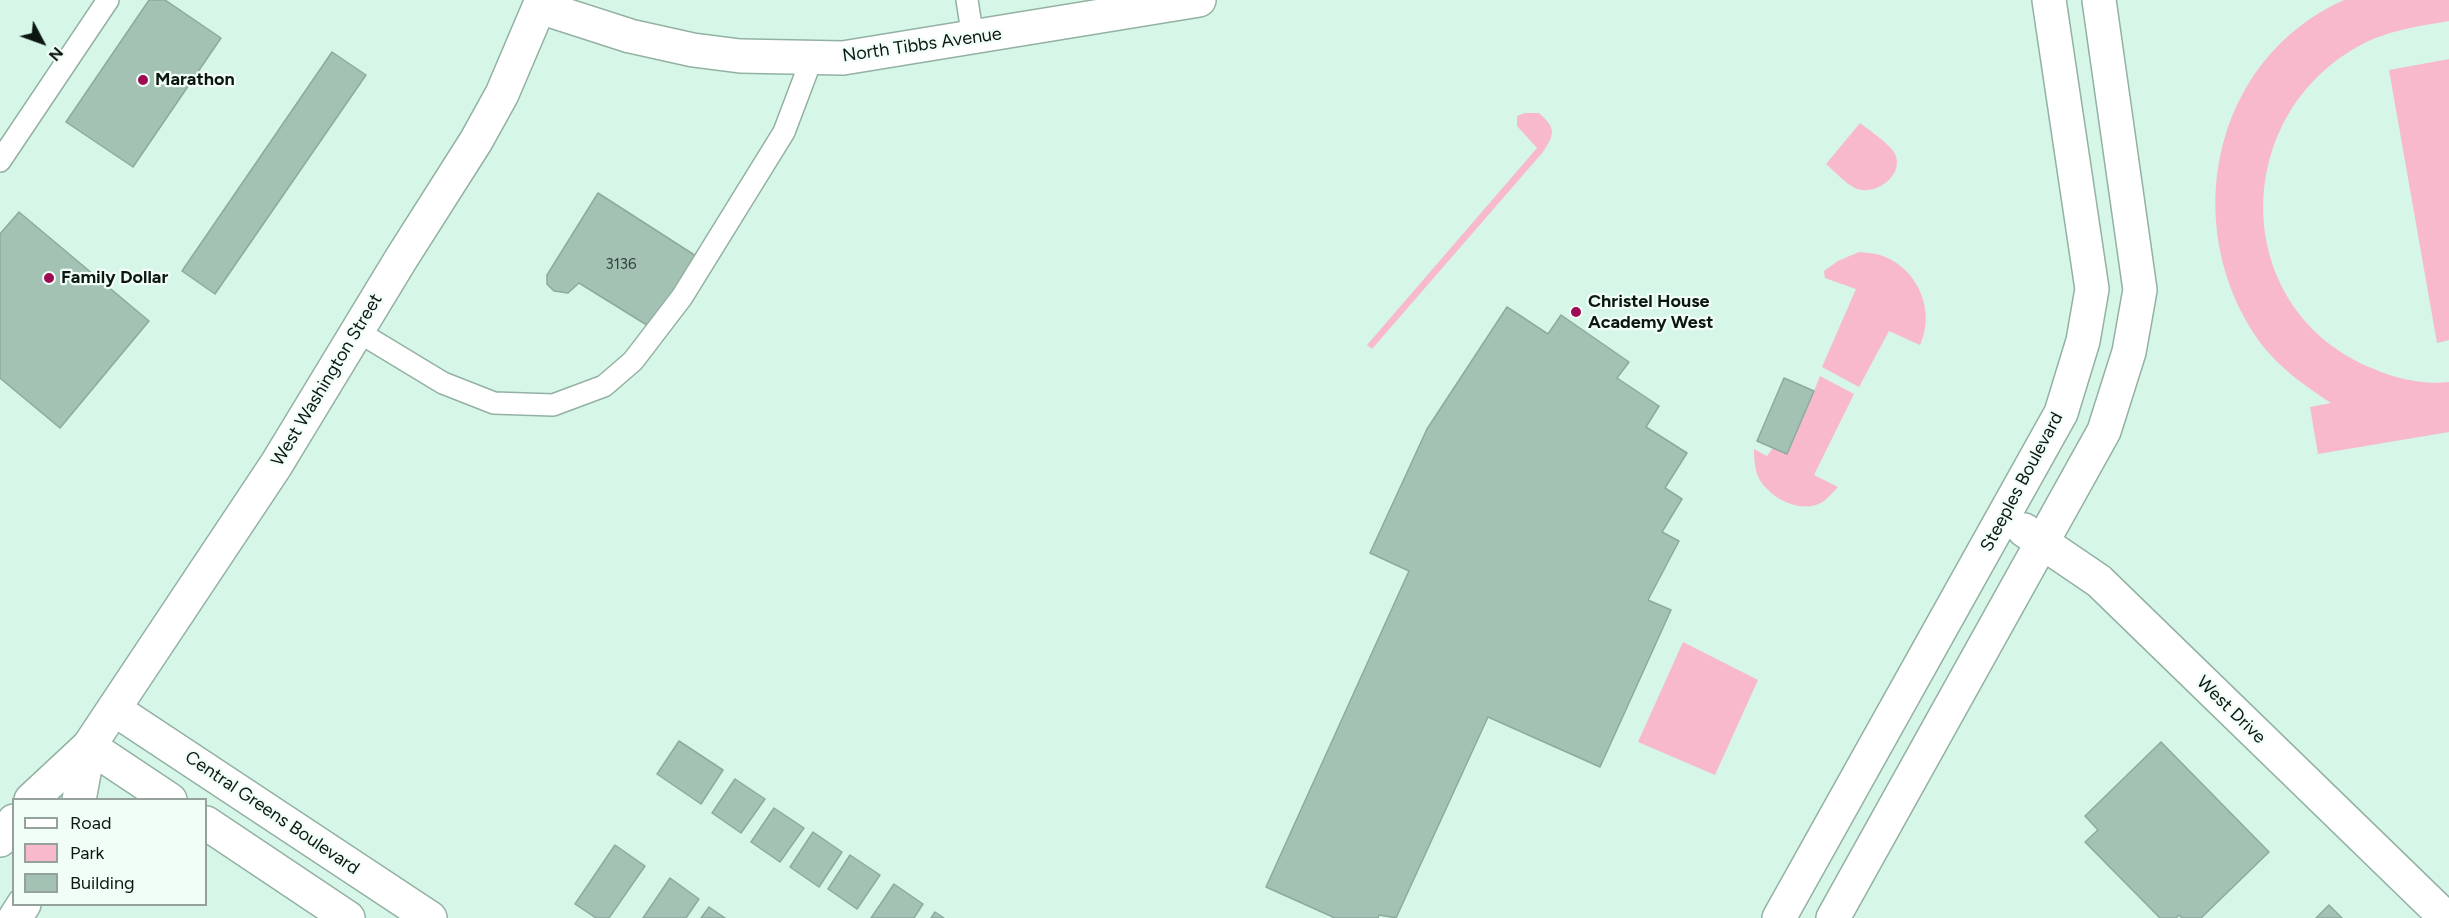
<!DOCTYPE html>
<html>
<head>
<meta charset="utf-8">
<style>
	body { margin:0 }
	#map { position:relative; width:2449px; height:918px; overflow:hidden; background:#d6f6e7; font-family:Figtree,sans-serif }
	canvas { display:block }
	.legend { position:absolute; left:12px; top:798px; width:195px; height:108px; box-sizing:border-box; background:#f1fef8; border:2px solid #95a29c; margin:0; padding:8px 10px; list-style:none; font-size:18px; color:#0c1712 }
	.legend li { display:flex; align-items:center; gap:12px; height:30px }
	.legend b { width:30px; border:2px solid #95a29c }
	.north { position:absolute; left:12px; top:12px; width:60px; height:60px; -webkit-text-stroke:4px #f1fef8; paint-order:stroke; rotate:131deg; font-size:16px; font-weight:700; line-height:24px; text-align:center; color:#0c1712 }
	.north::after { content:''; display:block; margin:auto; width:21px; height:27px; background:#0c1712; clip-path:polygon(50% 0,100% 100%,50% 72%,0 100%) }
</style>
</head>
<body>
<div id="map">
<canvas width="2449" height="918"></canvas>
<ul class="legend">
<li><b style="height:8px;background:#fff"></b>Road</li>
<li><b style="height:16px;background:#f8b9cc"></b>Park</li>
<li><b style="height:16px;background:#a3c2b4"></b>Building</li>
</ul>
<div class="north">N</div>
</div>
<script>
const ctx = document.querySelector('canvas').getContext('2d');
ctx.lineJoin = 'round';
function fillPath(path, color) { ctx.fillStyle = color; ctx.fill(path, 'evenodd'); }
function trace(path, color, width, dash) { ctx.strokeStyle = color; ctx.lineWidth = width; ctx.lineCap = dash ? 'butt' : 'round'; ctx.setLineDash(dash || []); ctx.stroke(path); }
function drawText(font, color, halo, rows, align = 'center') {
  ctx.font = font + ' Figtree,sans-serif'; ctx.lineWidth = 4.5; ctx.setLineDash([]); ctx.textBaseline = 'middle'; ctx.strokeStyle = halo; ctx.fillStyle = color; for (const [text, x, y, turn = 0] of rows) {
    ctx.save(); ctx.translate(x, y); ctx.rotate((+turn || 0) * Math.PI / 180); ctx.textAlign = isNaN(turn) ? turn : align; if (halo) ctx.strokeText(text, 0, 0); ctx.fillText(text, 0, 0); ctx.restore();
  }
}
fillPath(new Path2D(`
	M 2344,0 L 2449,0 L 2449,21 C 2418,26 2385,31 2357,47 C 2228,120 2231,312 2374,369 C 2397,379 2424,385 2449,382 L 2449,432 L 2318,454 L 2310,407 L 2331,403 C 2305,386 2278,367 2259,341 C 2178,226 2212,59 2344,0 Z
	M 2449,59 L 2449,340 L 2437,343 L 2389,70 Z
	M 1525,113 L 1539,113 C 1556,128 1555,134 1543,152 L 1372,349 L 1367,345 L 1537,148 L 1517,126 L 1517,116 Z
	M 1860,123 C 1869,130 1891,145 1895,154 C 1905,176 1874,197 1855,188 C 1845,183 1834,171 1826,164 Z
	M 1859,252 C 1867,253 1875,253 1883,256 C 1918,269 1936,311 1920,345 L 1889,331 L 1859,387 L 1822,367 L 1856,289 L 1825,278 L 1824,271 L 1838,261 Z
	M 1820,376 L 1854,394 L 1814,475 L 1838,487 C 1833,492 1829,497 1824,501 C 1803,515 1774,500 1761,482 C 1755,473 1754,460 1754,449 L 1767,456 L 1814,391 Z
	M 1683,642 L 1758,680 L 1715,775 L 1638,742 Z`), '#f8b9cc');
const building = new Path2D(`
	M 149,0 L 165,0 L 221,38 L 133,167 L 66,122 Z
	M 332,52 L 366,75 L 215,294 L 182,271 Z
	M 598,193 L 696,256 L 650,327 L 579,283 L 568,293 L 554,291 L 547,284 L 547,275 Z
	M 19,212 L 149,321 L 60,428 L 0,378 L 0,234 Z
	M 1507,307 L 1548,334 L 1561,315 L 1629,362 L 1617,378 L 1659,406 L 1646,427 L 1687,453 L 1665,488 L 1682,499 L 1662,532 L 1679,541 L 1648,600 L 1671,610 L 1600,767 L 1488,717 L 1396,918 L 1379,915 L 1378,918 L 1335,918 L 1266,887 L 1409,571 L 1370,553 L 1427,429 Z
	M 1784,378 L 1814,391 L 1787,454 L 1757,441 Z
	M 679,741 L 723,770 L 701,804 L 657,774 Z
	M 2161,742 L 2269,852 L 2201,918 L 2182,918 L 2179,915 L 2176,918 L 2160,918 L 2085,842 L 2098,830 L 2085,816 Z
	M 735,779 L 765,799 L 741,833 L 712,813 Z
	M 774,808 L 804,828 L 780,862 L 751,842 Z
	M 813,832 L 842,852 L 819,887 L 790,867 Z
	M 615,845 L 645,866 L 609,918 L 596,918 L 575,904 Z
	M 850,855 L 880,875 L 857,909 L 828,889 Z
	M 670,878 L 699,899 L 686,918 L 643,918 Z
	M 894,884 L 923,904 L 914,918 L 871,918 Z
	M 2329,905 L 2342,918 L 2316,918 Z
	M 709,907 L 725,918 L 701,918 Z
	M 935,912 L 944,918 L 931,918 Z`);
fillPath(building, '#a3c2b4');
trace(building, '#8dab9d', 1.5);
const service = new Path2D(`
	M 967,0 L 973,39
	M 0,161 L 108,0
	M 357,331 L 443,383 L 494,403 L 553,405 L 604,386 L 633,361 L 682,297 L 784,132 L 812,58`);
const minor = new Path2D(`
	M 2024,530 L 2099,581 L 2446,918
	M 114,709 L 430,918
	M 89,746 L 170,800
	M 206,823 L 348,918
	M 1779,918 L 2061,413 L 2083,341 L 2092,289 L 2049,0
	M 1833,918 L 2104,431 L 2129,352 L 2140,290 L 2099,0`);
const tertiary = new Path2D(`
	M 540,7 L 630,36 L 693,50 L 740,56 L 843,58 L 1199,0`);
const primary = new Path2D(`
	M 31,800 L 89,746 L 276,465 L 401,259 L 476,141 L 502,94 L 542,0
	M 79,800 L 89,746
	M 0,840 L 14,821
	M 15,918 L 24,904`);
trace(service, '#93b1a3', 24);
trace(minor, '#93b1a3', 36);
trace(tertiary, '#93b1a3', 36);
trace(primary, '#93b1a3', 36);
trace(service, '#fff', 21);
trace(minor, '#fff', 33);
trace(tertiary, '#fff', 33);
trace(primary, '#fff', 33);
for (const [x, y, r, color] of [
	[143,80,6,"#9e0b55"],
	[49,278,6,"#9e0b55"],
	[1576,312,6,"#9e0b55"]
]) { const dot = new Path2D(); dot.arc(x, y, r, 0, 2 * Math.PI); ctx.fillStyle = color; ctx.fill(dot); trace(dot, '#f1fef8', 2); }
drawText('15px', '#32423a', null, [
	["3136",621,265]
]);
drawText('18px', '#0c1712', '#f1fef8', [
	["North Tibbs Avenue",922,45,-8],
	["West Washington Street",327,380,-59],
	["Steeples Boulevard",2022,482,-62],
	["West Drive",2231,710,44],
	["Central Greens Boulevard",272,813,34]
]);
drawText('bold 18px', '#0c1712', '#f1fef8', [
	["Marathon",155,80],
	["Family Dollar",61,278],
	["Christel House",1588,302],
	["Academy West",1588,323]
], 'left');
</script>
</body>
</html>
